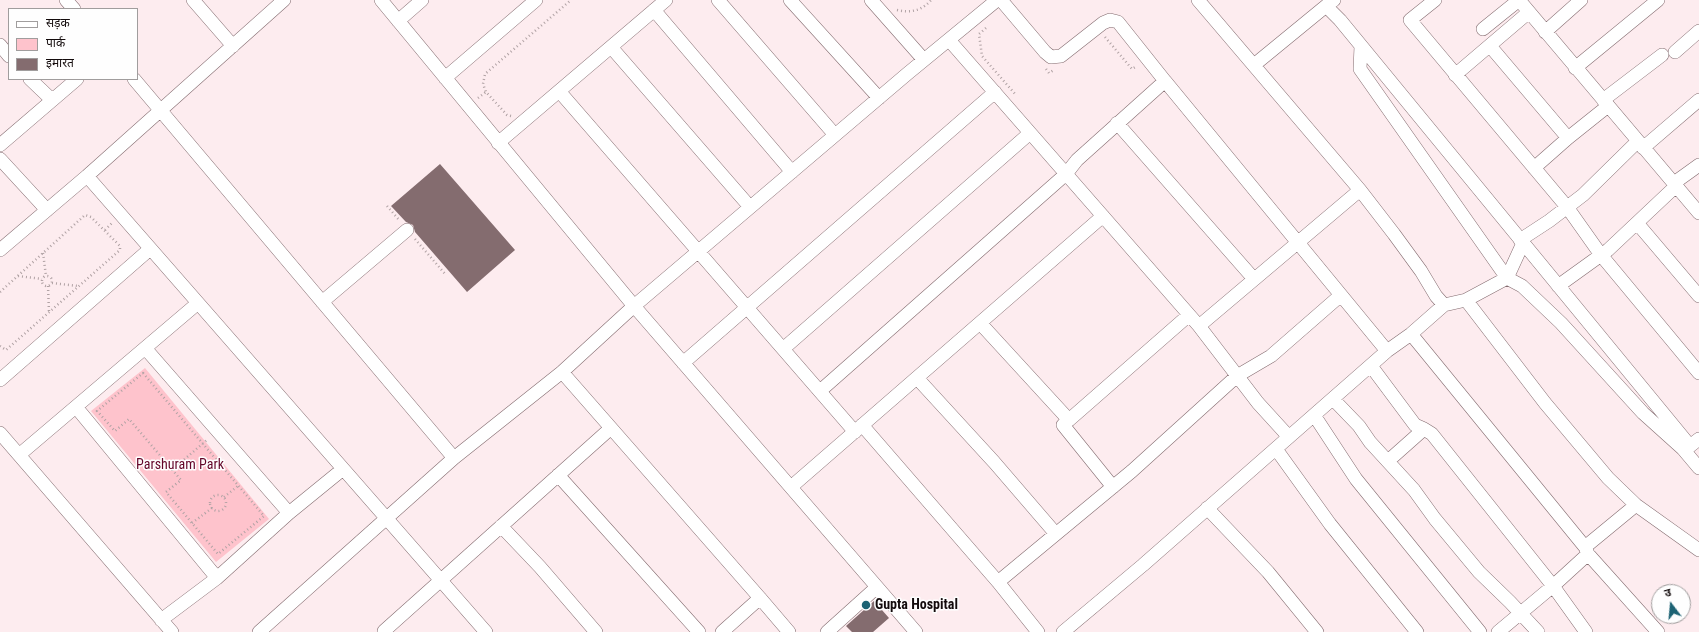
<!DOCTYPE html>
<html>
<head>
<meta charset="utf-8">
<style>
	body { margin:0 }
	#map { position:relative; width:1699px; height:632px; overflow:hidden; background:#fdecef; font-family:"Roboto Condensed","Noto Sans Devanagari",sans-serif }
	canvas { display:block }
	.legend { position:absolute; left:8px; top:8px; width:130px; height:72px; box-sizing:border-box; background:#fefefe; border:1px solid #a09d9d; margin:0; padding:5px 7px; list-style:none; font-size:12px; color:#130b0c }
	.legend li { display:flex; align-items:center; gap:8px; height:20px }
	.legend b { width:20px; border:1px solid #a09d9d }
	.north { position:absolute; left:1651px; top:584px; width:40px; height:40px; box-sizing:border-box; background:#fefefe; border:1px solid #a09d9d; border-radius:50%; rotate:344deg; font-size:11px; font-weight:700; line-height:16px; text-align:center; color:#130b0c }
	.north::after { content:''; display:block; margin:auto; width:14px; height:18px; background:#1c6273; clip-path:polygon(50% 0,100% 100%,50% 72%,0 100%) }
</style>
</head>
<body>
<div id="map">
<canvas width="1699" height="632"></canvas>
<ul class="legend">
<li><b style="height:5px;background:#fff"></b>सड़क</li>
<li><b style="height:11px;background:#fec3cc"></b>पार्क</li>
<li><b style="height:11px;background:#846c6f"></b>इमारत</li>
</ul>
<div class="north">उ</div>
</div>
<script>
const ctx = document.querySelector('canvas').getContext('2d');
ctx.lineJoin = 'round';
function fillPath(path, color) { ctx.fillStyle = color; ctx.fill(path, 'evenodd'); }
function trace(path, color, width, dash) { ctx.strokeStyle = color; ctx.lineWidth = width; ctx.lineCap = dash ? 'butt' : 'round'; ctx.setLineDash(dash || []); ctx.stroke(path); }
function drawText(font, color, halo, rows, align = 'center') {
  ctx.font = font + ' "Roboto Condensed",sans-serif'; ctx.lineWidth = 3; ctx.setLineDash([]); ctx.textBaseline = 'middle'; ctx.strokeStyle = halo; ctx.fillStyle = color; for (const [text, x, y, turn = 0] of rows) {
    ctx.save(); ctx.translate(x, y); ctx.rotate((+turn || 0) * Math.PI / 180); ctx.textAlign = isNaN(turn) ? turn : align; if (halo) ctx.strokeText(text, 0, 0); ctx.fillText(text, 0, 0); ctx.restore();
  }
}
fillPath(new Path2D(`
	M 145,368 L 269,519 L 216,562 L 91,411 Z`), '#fec3cc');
fillPath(new Path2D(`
	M 440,164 L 515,250 L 467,292 L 415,232 L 413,225 L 406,222 L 391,206 Z
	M 874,601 L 889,618 L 873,632 L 852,632 L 846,626 Z`), '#846c6f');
const minor = new Path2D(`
	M 66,0 L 74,9
	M 193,0 L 233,46
	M 381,0 L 634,306 L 916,632
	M 718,0 L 835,135
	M 790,0 L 879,98
	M 871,0 L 924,60
	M 1001,0 L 1045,52 L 1051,57 L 1061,56 L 1103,23 L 1110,20 L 1118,22 L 1165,81
	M 1198,0 L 1360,190 L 1394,234 L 1421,271 L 1436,296 L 1444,305
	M 1334,0 L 1326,6 L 1340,20 L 1690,446
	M 1435,0 L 1410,20 L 1567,207 L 1601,255 L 1699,373
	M 1519,0 L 1699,213
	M 654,10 L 792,172
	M 398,21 L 422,0
	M 1483,29 L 1519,0
	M 1545,32 L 1581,0
	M 949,40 L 1199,326 L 1360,190
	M 0,45 L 9,56
	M 1361,46 L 1360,69 L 1507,278
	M 1490,46 L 1568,138
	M 611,47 L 750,207
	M 1675,52 L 1699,31
	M 1254,65 L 1326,6
	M 1575,68 L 1658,0
	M 1455,75 L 1529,12
	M 445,78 L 536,0
	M 30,79 L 52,100
	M 134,79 L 454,458
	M 559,91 L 855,432
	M 1603,100 L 1662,55
	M 1117,123 L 1254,279
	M 498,143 L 666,0
	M 0,145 L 77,79
	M 1643,148 L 1699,100
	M 0,159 L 47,210
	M 1534,168 L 1568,138 L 1608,106
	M 87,176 L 486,632
	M 1674,183 L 1699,165
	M 1637,223 L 1699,296
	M 1520,240 L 1549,221 L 1583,195 L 1638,141
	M 0,250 L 87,176 L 284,0
	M 1507,278 L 1523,243
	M 1558,286 L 1608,250 L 1676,186
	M 1466,300 L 1545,403 L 1608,478 L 1636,505 L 1699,550
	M 322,302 L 407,230
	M 980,323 L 1069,420 L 1189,315
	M 1199,326 L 1258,403 L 1289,437
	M 1411,334 L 1585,547 L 1588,554 L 1553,586 L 1498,632
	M 783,349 L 1030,133
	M 683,363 L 995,92
	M 1371,366 L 1415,425 L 1424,429
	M 562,372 L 760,598
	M 917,378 L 994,462 L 1056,534
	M 0,380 L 150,249
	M 820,391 L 1066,174 L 1077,160 L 1165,81 L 1387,351
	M 1333,399 L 1359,426 L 1370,442 L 1414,490 L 1435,519 L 1479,572 L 1510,602 L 1538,632
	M 76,407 L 217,578 L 289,513 L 145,348
	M 1314,415 L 1356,479 L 1480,632
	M 1069,420 L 1063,425 L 1113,487
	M 862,425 L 998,582 L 1038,632
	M 0,433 L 172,632
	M 1276,449 L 1330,524 L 1417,632
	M 1683,449 L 1699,468
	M 19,455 L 198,303
	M 1388,461 L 1424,429 L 1432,434 L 1553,586 L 1586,632
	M 558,475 L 699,632
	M 791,487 L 1103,216
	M 1207,508 L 1268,572 L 1317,632
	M 289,513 L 343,469
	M 501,526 L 540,567 L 596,632
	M 1585,547 L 1636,505
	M 1588,554 L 1658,632
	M 998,582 L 1132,471 L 1237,376 L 1271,356 L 1341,295
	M 161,620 L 217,578
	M 384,631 L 611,428
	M 259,632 L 454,458 L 562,372 L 634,306 L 907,74 L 997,0
	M 722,632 L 760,598 L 789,632
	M 827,632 L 877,587
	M 1063,632 L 1143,565 L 1387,351 L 1411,334 L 1444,305 L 1466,300 L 1507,278 L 1522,286 L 1561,323 L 1643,413 L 1683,449 L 1690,446 L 1699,439`);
trace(minor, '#836b6f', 14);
trace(new Path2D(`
	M 897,10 C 910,13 922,11 931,0
	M 986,28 L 979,34 L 982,56 L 1016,95
	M 1105,37 L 1132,69 L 1137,66
	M 1046,69 L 1049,73 L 1054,70
	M 478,98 L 486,92
	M 511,116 L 507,115 L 486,92 L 483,84 L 485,74 L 571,0
	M 387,206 L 400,221
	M 105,230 L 113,222
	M 415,239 L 446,275
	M 43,253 L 46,276
	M 18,276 L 42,279
	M42 281a5 5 0 1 1 10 0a5 5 0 1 1-10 0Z
	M 52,283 L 78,286
	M 48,286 L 49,312
	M 0,292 L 85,215 L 91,217 L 120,246 L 120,250 L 6,350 L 0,346
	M 143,373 L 264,516 L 218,554 L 166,492 L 181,480 L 129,419 L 115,431 L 97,411 Z
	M 172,470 L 208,439
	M210 503a8 8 0 1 1 16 0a8 8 0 1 1-16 0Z
	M 224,497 L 238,486
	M 192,523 L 212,508`), '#b0a2a4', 2.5, [1, 3]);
trace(minor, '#fff', 13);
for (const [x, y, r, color] of [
	[866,605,5,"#1c6273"]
]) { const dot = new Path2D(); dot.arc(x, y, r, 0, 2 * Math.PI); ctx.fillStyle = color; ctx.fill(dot); trace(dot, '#fefefe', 1.5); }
drawText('14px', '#630528', '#fefefe', [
	["Parshuram Park",180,465]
]);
drawText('bold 14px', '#130b0c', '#fefefe', [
	["Gupta Hospital",875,605]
], 'left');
</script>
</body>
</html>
